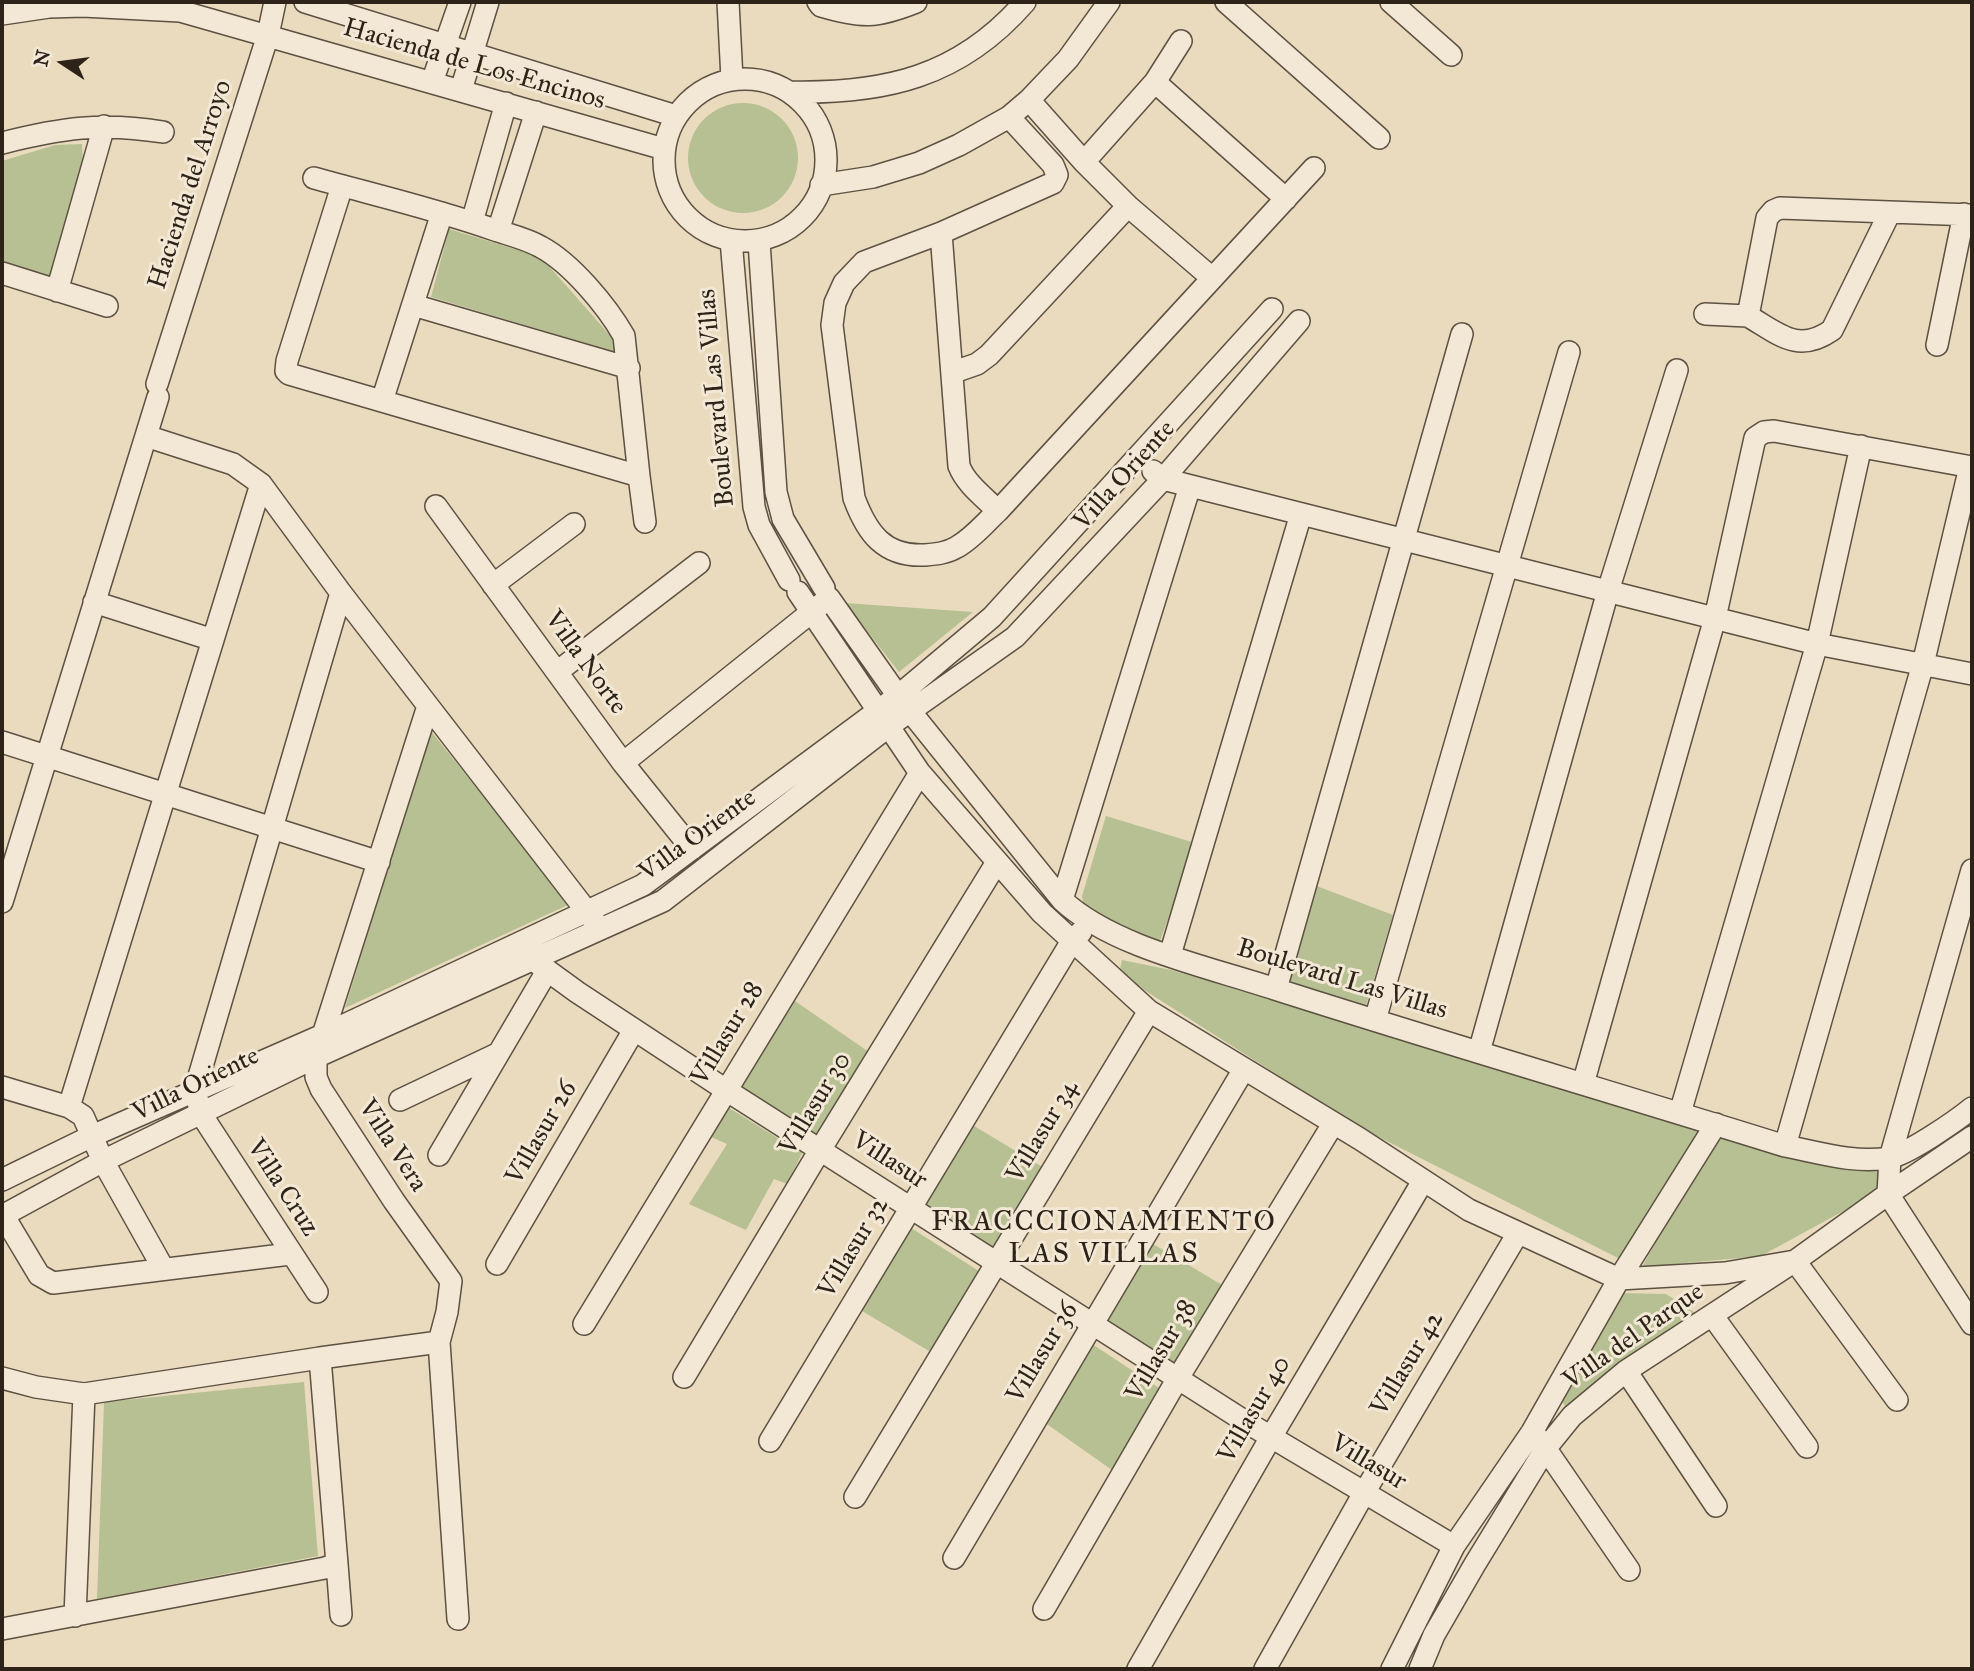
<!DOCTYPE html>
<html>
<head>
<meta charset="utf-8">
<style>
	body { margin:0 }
	#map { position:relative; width:1974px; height:1671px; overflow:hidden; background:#ebdbbe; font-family:"IM FELL Great Primer",serif }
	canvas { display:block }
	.frame { position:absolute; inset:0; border:4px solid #2d2318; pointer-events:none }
	.north { position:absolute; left:28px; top:28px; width:70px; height:70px; -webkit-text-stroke:5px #f2e8d5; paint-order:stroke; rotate:283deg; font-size:19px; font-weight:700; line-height:28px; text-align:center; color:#2d2318 }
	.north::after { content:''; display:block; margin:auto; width:24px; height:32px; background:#2d2318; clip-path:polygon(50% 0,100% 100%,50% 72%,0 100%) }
</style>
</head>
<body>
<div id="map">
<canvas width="1974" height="1671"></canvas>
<div class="frame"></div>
<div class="north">N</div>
</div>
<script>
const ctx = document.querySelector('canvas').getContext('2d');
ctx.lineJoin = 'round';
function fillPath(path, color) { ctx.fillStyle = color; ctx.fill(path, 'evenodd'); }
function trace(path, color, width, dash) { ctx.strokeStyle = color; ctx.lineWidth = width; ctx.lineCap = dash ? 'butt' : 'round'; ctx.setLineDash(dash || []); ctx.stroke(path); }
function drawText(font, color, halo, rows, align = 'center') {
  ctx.font = font + ' "IM FELL Great Primer",serif'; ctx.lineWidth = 6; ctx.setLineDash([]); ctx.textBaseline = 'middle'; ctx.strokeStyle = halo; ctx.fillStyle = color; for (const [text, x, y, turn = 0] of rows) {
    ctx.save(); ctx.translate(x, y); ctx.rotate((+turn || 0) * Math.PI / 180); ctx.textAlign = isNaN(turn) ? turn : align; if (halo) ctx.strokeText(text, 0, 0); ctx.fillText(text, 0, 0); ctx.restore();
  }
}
fillPath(new Path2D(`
	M688 158a55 55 0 1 1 110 0a55 55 0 1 1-110 0Z
	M 82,144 L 83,163 L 50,280 L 2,265 L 2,161 L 55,145 Z
	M 449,229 L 541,257 L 615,341 L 615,352 L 431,297 Z
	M 845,603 L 973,612 L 899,672 Z
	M 430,730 L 570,904 L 345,1008 Z
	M 1106,816 L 1195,843 L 1159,944 L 1084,909 L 1082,896 Z
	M 1314,885 L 1393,915 L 1366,1006 L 1282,982 Z
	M 1122,960 L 1171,970 L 1702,1126 L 1620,1259 L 1361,1128 L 1119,974 Z
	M 792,999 L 869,1052 L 814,1138 L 737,1087 Z
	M 726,1106 L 802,1153 L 787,1184 L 774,1179 L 746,1230 L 689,1204 L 727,1144 L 709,1136 Z
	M 969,1123 L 1046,1169 L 993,1255 L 918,1204 Z
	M 1716,1134 L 1837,1164 L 1885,1173 L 1882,1190 L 1761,1256 L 1642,1267 Z
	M 908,1226 L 982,1273 L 934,1354 L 857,1308 Z
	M 1148,1241 L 1224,1286 L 1176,1366 L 1103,1318 Z
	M 1618,1293 L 1666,1294 L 1697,1314 L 1566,1407 L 1557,1395 Z
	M 1089,1342 L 1162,1390 L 1112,1470 L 1041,1420 Z
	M 304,1382 L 318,1556 L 97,1599 L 104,1402 Z`), '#b6c092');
const minor = new Path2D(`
	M 305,2 L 676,116
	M 728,2 L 732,79
	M 818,2 L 821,6 C 862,18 876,18 916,2
	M 1226,2 L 1379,138
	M 1391,2 L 1451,55
	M 2,14 L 49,7 L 83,6 L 180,11 L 664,149
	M664 160a81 81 0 1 1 162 0a81 81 0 1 1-162 0Z
	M 432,82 L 460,2
	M 1155,82 L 1286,199
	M 461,90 L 488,2
	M 789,92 C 885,94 960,77 1025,2
	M 1029,100 L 1084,162 L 1128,206 L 1212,278
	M 1009,117 L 1053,165 L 1057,175 L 1053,183 L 941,233 L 864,262 L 844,283 L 835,303 L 832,325 L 854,498 C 867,533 884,557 925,555 C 937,554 947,553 957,547 C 973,538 985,523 998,511 L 1314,168
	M 2,143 C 61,128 102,122 163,132
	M 1084,162 L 1155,82 L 1181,41
	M 314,178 C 375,195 436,209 495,230 C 510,235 527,239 541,247 C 571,263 607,306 624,336 L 639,476 L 289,374 L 286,371 L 287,361 L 342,186
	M 821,185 L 873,177 L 919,163 L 959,145 L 1009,117 L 1029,100 L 1068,59 L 1109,2
	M 472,222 L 506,103
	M 498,231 L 536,112
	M 941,233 L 959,466 C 966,484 984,497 998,511
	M 731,240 L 754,507 L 759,525 L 789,580
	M 759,242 L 776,492 L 783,519 L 824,588
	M 2,273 L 107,306
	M 57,291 L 104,126
	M 413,305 L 629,368
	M 1705,314 L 1748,316 L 1767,218 L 1773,211 L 1780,208 L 1972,215
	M 1748,316 C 1779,334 1798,354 1832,330 L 1890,212
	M 1937,345 L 1964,214
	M 954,372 L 977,364 L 989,355 L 1128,206
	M 157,384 L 268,35 L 275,2
	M 382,401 L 442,213
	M 146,436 L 233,464 L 261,484 L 341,593 L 595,922
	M 1153,471 L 1163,479 L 1817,644 L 1972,674
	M 639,476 L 645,522
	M 436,506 L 623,763 L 692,849
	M 493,585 L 574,524
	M 798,592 L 920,773 L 1042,913 L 1149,1011 L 1360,1139 L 1469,1210 L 1619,1279 L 1725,1273 L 1795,1261 L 1897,1400
	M 94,602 L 213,640
	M 557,672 L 699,563
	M 428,706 L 316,1057 L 316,1077 L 321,1089 L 394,1201 L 451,1281 L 447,1312 L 439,1342 L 458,1619
	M 2,742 L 379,862
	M 623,763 L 829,598 L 898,696 L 1062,900 C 1112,947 1209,967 1275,989 C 1444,1043 1615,1093 1785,1146 C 1817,1152 1855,1164 1888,1158 C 1907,1155 1956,1121 1972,1108
	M 1972,870 L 1890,1158 L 1888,1194 L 1972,1324
	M 1062,900 L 1190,486
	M 2,902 L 158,397
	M 1170,955 L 1301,514
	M 533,960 L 577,992 L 726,1090 L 1246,1422 L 1454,1546
	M 1276,989 L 1462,334
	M 1375,1020 L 1569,352
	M 1479,1052 L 1608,591 L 1677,370
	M 1583,1084 L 1715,618 L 1755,438 L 1764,432 L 1774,431 L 1972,467
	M 2,1087 L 69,1107 L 83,1116 L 103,1161 L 163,1268
	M 400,1100 L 497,1054
	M 69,1107 L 261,484
	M 1680,1113 L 1817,644 L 1861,446
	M 1785,1146 L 1923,664 L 1970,467
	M 439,1155 L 547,971
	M 2,1180 L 92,1136 L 325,1034 L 643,885 L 898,696 L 992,617 L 1272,309
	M 3,1215 L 39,1275 L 53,1283 L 290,1254
	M 2,1216 L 103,1161 L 316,1057 L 663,901 L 889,726 L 1015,637 L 1163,479 L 1299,321
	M 497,1264 L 634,1030
	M 317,1292 L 201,1114 L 195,1090 L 341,593
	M 1712,1315 L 1807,1447
	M 584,1324 L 920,773
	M 320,1358 L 439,1342
	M 1626,1371 L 1716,1506
	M 684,1377 L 820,1150 L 997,862
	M 2,1378 L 36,1387 L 84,1394 L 320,1358 L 337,1564 L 325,1568 L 2,1629
	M 1539,1439 L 1629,1570
	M 770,1441 L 1072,941 L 1081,932
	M 855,1497 L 1149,1011
	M 954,1558 L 1244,1069
	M 337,1564 L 341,1615
	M 1044,1609 L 1178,1378 L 1333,1124
	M 75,1616 L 84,1394
	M 1138,1669 L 1271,1437 L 1423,1181
	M 1265,1669 L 1364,1493 L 1518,1233
	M 1392,1669 L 1454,1546 L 1532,1432 L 1619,1279 L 1716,1124
	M 1420,1669 L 1434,1635 L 1475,1564 L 1546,1448 L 1572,1416 L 1626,1371 L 1795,1261 L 1888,1194 L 1972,1137`);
trace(minor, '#5c5142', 24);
trace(minor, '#f2e8d5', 21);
drawText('26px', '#2d2318', '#f2e8d5', [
	["Hacienda de Los Encinos",474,65,16],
	["Hacienda del Arroyo",191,185,-72],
	["Boulevard Las Villas",717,398,-95],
	["Villa Oriente",1125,476,-48],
	["Villa Norte",585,663,54],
	["Villa Oriente",698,836,-36],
	["Boulevard Las Villas",1342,980,17],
	["Villasur 28",728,1034,-59],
	["Villa Oriente",196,1085,-26],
	["Villasur 30",816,1104,-59],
	["Villasur 34",1043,1132,-59],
	["Villasur 26",542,1133,-60],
	["Villa Vera",392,1146,57],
	["Villasur",889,1161,33],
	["Villa Cruz",282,1188,57],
	["Villasur 32",854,1248,-59],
	["Villa del Parque",1634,1337,-35],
	["Villasur 38",1162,1351,-59],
	["Villasur 36",1043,1353,-59],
	["Villasur 42",1408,1364,-59],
	["Villasur 40",1255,1410,-60],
	["Villasur",1368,1463,31]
]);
ctx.letterSpacing = '2px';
drawText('28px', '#2d2318', '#f2e8d5', [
	["FRACCCIONAMIENTO",1104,1223],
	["LAS VILLAS",1104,1255]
]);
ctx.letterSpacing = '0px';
</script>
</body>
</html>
